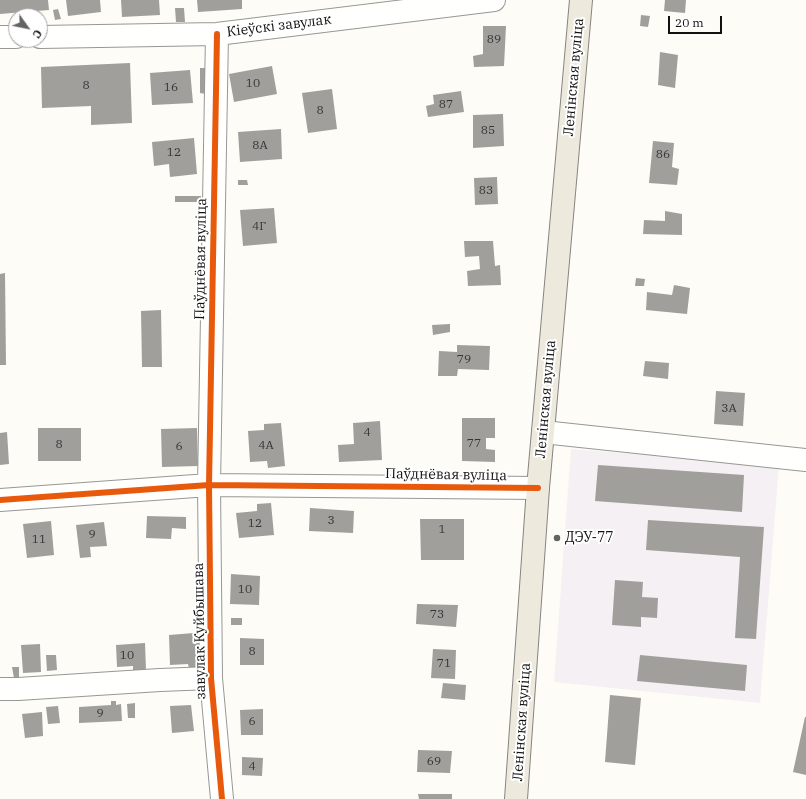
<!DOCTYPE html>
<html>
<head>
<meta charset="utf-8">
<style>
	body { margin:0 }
	#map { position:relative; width:806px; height:799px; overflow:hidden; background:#fdfcf7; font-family:"IBM Plex Serif",serif }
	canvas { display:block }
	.north { position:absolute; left:8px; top:8px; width:40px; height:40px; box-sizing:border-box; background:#fff; border:1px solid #a0a0a0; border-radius:50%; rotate:123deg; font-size:11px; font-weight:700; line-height:16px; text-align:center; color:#111 }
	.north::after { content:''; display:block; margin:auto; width:14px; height:18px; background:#646362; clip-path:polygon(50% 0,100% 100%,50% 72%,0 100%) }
	.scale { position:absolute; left:668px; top:16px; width:54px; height:18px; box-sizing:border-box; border:2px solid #111; border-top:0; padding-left:5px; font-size:12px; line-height:14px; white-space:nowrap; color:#111; -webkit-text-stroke:3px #fff; paint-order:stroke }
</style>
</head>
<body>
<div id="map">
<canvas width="806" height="799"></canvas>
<div class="north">С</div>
<div class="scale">20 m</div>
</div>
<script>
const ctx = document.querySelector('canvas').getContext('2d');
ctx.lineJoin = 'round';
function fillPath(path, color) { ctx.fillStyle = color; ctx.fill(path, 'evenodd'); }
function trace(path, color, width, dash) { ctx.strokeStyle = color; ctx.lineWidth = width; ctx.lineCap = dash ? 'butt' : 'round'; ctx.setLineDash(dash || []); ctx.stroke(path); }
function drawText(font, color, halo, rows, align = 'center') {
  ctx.font = font + ' "IBM Plex Serif",serif'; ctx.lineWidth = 4; ctx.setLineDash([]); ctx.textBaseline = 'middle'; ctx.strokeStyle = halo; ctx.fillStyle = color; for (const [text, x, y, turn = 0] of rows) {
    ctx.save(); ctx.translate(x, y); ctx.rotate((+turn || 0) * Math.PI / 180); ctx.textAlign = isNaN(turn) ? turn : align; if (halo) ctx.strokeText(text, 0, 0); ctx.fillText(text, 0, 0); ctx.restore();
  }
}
fillPath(new Path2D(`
	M 571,449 L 779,465 L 760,703 L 554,682 Z`), '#f5f0f3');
fillPath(new Path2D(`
	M 0,0 L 48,0 L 49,10 L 0,14 Z
	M 66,0 L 100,0 L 101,12 L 68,16 Z
	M 121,0 L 159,0 L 160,15 L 122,17 Z
	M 197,0 L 242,0 L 242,9 L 198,12 Z
	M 665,0 L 686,0 L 685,13 L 664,11 Z
	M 175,8 L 184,8 L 185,22 L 176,22 Z
	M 58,9 L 61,19 L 55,20 L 53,10 Z
	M 641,15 L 650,16 L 648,27 L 640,26 Z
	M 483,26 L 506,26 L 504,66 L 474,67 L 473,56 L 483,54 Z
	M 660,52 L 678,55 L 675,88 L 658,85 Z
	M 130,63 L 132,123 L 91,125 L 91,106 L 42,108 L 41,67 Z
	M 272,66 L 277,94 L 234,102 L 229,74 Z
	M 200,68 L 205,68 L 206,94 L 200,93 Z
	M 190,70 L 193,103 L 152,105 L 150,73 Z
	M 332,89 L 337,129 L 308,133 L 302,93 Z
	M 461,91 L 464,112 L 428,117 L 426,106 L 434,104 L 433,95 Z
	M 503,114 L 504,146 L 473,148 L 473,115 Z
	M 281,129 L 282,159 L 240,162 L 238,132 Z
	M 194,138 L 197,174 L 170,177 L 169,164 L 154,166 L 152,142 Z
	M 653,141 L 674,143 L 672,167 L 679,169 L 677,185 L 649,183 Z
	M 497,177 L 498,204 L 475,205 L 474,178 Z
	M 238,180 L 247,180 L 248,185 L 238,185 Z
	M 175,196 L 201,196 L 201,202 L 175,202 Z
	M 274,208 L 277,243 L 243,246 L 240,210 Z
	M 665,211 L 682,214 L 682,235 L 643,234 L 644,220 L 665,221 Z
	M 464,241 L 493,241 L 495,266 L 500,265 L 501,285 L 468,286 L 467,271 L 480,269 L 479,256 L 465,257 Z
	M 5,273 L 6,365 L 0,365 L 0,274 Z
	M 636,278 L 645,279 L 644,286 L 635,286 Z
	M 674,285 L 690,288 L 687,314 L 646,310 L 647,292 L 672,295 Z
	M 161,310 L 162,367 L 142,367 L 141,311 Z
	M 450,324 L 450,332 L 433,335 L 432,325 Z
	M 457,345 L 490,346 L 489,370 L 458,369 L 457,376 L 438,376 L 439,351 L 457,352 Z
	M 645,361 L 669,363 L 668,379 L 643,376 Z
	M 716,391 L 745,393 L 743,426 L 714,424 Z
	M 462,418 L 495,418 L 495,438 L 486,438 L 486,449 L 495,450 L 495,462 L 462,461 Z
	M 380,421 L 382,460 L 339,462 L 338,445 L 354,444 L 353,423 Z
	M 281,423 L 285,466 L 268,468 L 267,461 L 250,462 L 248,431 L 264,430 L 264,424 Z
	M 38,428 L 81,428 L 81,461 L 38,461 Z
	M 197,428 L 198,466 L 162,467 L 161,429 Z
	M 7,432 L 9,464 L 0,465 L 0,433 Z
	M 598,465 L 744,475 L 742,512 L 595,501 Z
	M 271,503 L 274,535 L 239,538 L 236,513 L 257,511 L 257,504 Z
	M 310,508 L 354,511 L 353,533 L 309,531 Z
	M 147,516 L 186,517 L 186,529 L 172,528 L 171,539 L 146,538 Z
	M 420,519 L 464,519 L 464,560 L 421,560 Z
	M 648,520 L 764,527 L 756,639 L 735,638 L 740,557 L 646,550 Z
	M 51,521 L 54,555 L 27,558 L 23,524 Z
	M 104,522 L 107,546 L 90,547 L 91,557 L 80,558 L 76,525 Z
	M 231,574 L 260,576 L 259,605 L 230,604 Z
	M 615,580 L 643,582 L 642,597 L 658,598 L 657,618 L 641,617 L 641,627 L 612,625 Z
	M 417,604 L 458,605 L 456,627 L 416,624 Z
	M 231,618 L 242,618 L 242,625 L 231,625 Z
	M 194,633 L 195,643 L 201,643 L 202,668 L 189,668 L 188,664 L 170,665 L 169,635 Z
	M 240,638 L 264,639 L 264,665 L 240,665 Z
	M 145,643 L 146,670 L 133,670 L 133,666 L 117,667 L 116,645 Z
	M 40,644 L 41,672 L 23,673 L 21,645 Z
	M 433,649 L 456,650 L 455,679 L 431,678 Z
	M 46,655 L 56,655 L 57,670 L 47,671 Z
	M 640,655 L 747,665 L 745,691 L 637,681 Z
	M 12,667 L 19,667 L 19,678 L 14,678 Z
	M 443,683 L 466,685 L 465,700 L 441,698 Z
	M 610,695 L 641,698 L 635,765 L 605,762 Z
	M 111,701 L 116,701 L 116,705 L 121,704 L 122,721 L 79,723 L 79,707 L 111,705 Z
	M 135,703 L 135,718 L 128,718 L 127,704 Z
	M 191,705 L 194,731 L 172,733 L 170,706 Z
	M 58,706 L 60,723 L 48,724 L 46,707 Z
	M 263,709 L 263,735 L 241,735 L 240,710 Z
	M 42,712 L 43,736 L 25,738 L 22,714 Z
	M 805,717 L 806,717 L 806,775 L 793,772 Z
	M 418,750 L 452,751 L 450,773 L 417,772 Z
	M 242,757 L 263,758 L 262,776 L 242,775 Z
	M 418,794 L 452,794 L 452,799 L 419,799 Z`), '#a19f9c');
const minor = new Path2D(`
	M 217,34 L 209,485 L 211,678 L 222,799
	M 0,37 L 16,37
	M 40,37 L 217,34 L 494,0
	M 543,432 L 806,460
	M 0,500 L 209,485 L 538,488
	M 0,689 L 18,689 L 160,680 L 211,678`);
const major = new Path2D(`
	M 516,799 L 538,488 L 581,0`);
trace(minor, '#979795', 24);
trace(major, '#858482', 24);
trace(minor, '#fffffe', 22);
trace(major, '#ede9dc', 22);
trace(new Path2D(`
	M 217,34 L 209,485 L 211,678 L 222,799
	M 0,500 L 209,485 L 538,488`), '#e8590c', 6);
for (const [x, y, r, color] of [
	[557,538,4,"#646362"]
]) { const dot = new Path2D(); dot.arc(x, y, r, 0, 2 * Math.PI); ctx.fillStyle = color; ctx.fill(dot); trace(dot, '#fff', 1.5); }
drawText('12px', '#353434', null, [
	["89",494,40],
	["10",253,84],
	["8",86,86],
	["16",171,88],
	["87",446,105],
	["8",320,111],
	["85",488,131],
	["8А",260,146],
	["12",174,153],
	["86",663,155],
	["83",486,191],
	["4Г",259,227],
	["79",464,360],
	["3А",729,409],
	["4",367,433],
	["77",474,444],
	["8",59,445],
	["4А",266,446],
	["6",179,447],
	["3",331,521],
	["12",255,524],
	["1",442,530],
	["9",92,535],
	["11",39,540],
	["10",245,590],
	["73",437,615],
	["8",252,652],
	["10",127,656],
	["71",444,664],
	["9",100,714],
	["6",252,722],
	["69",434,762],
	["4",252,767]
]);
drawText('14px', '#111', '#fff', [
	["Кіеўскі завулак",279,26,-7],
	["Ленінская вуліца",574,77,-85],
	["Паўднёвая вуліца",201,259,-89],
	["Ленінская вуліца",546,399,-85],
	["Паўднёвая вуліца",446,475,1],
	["завулак Куйбышава",200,631,-91],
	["Ленінская вуліца",522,722,-86]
]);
drawText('14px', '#111', '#fff', [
	["ДЭУ-77",565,538]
], 'left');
</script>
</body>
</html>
